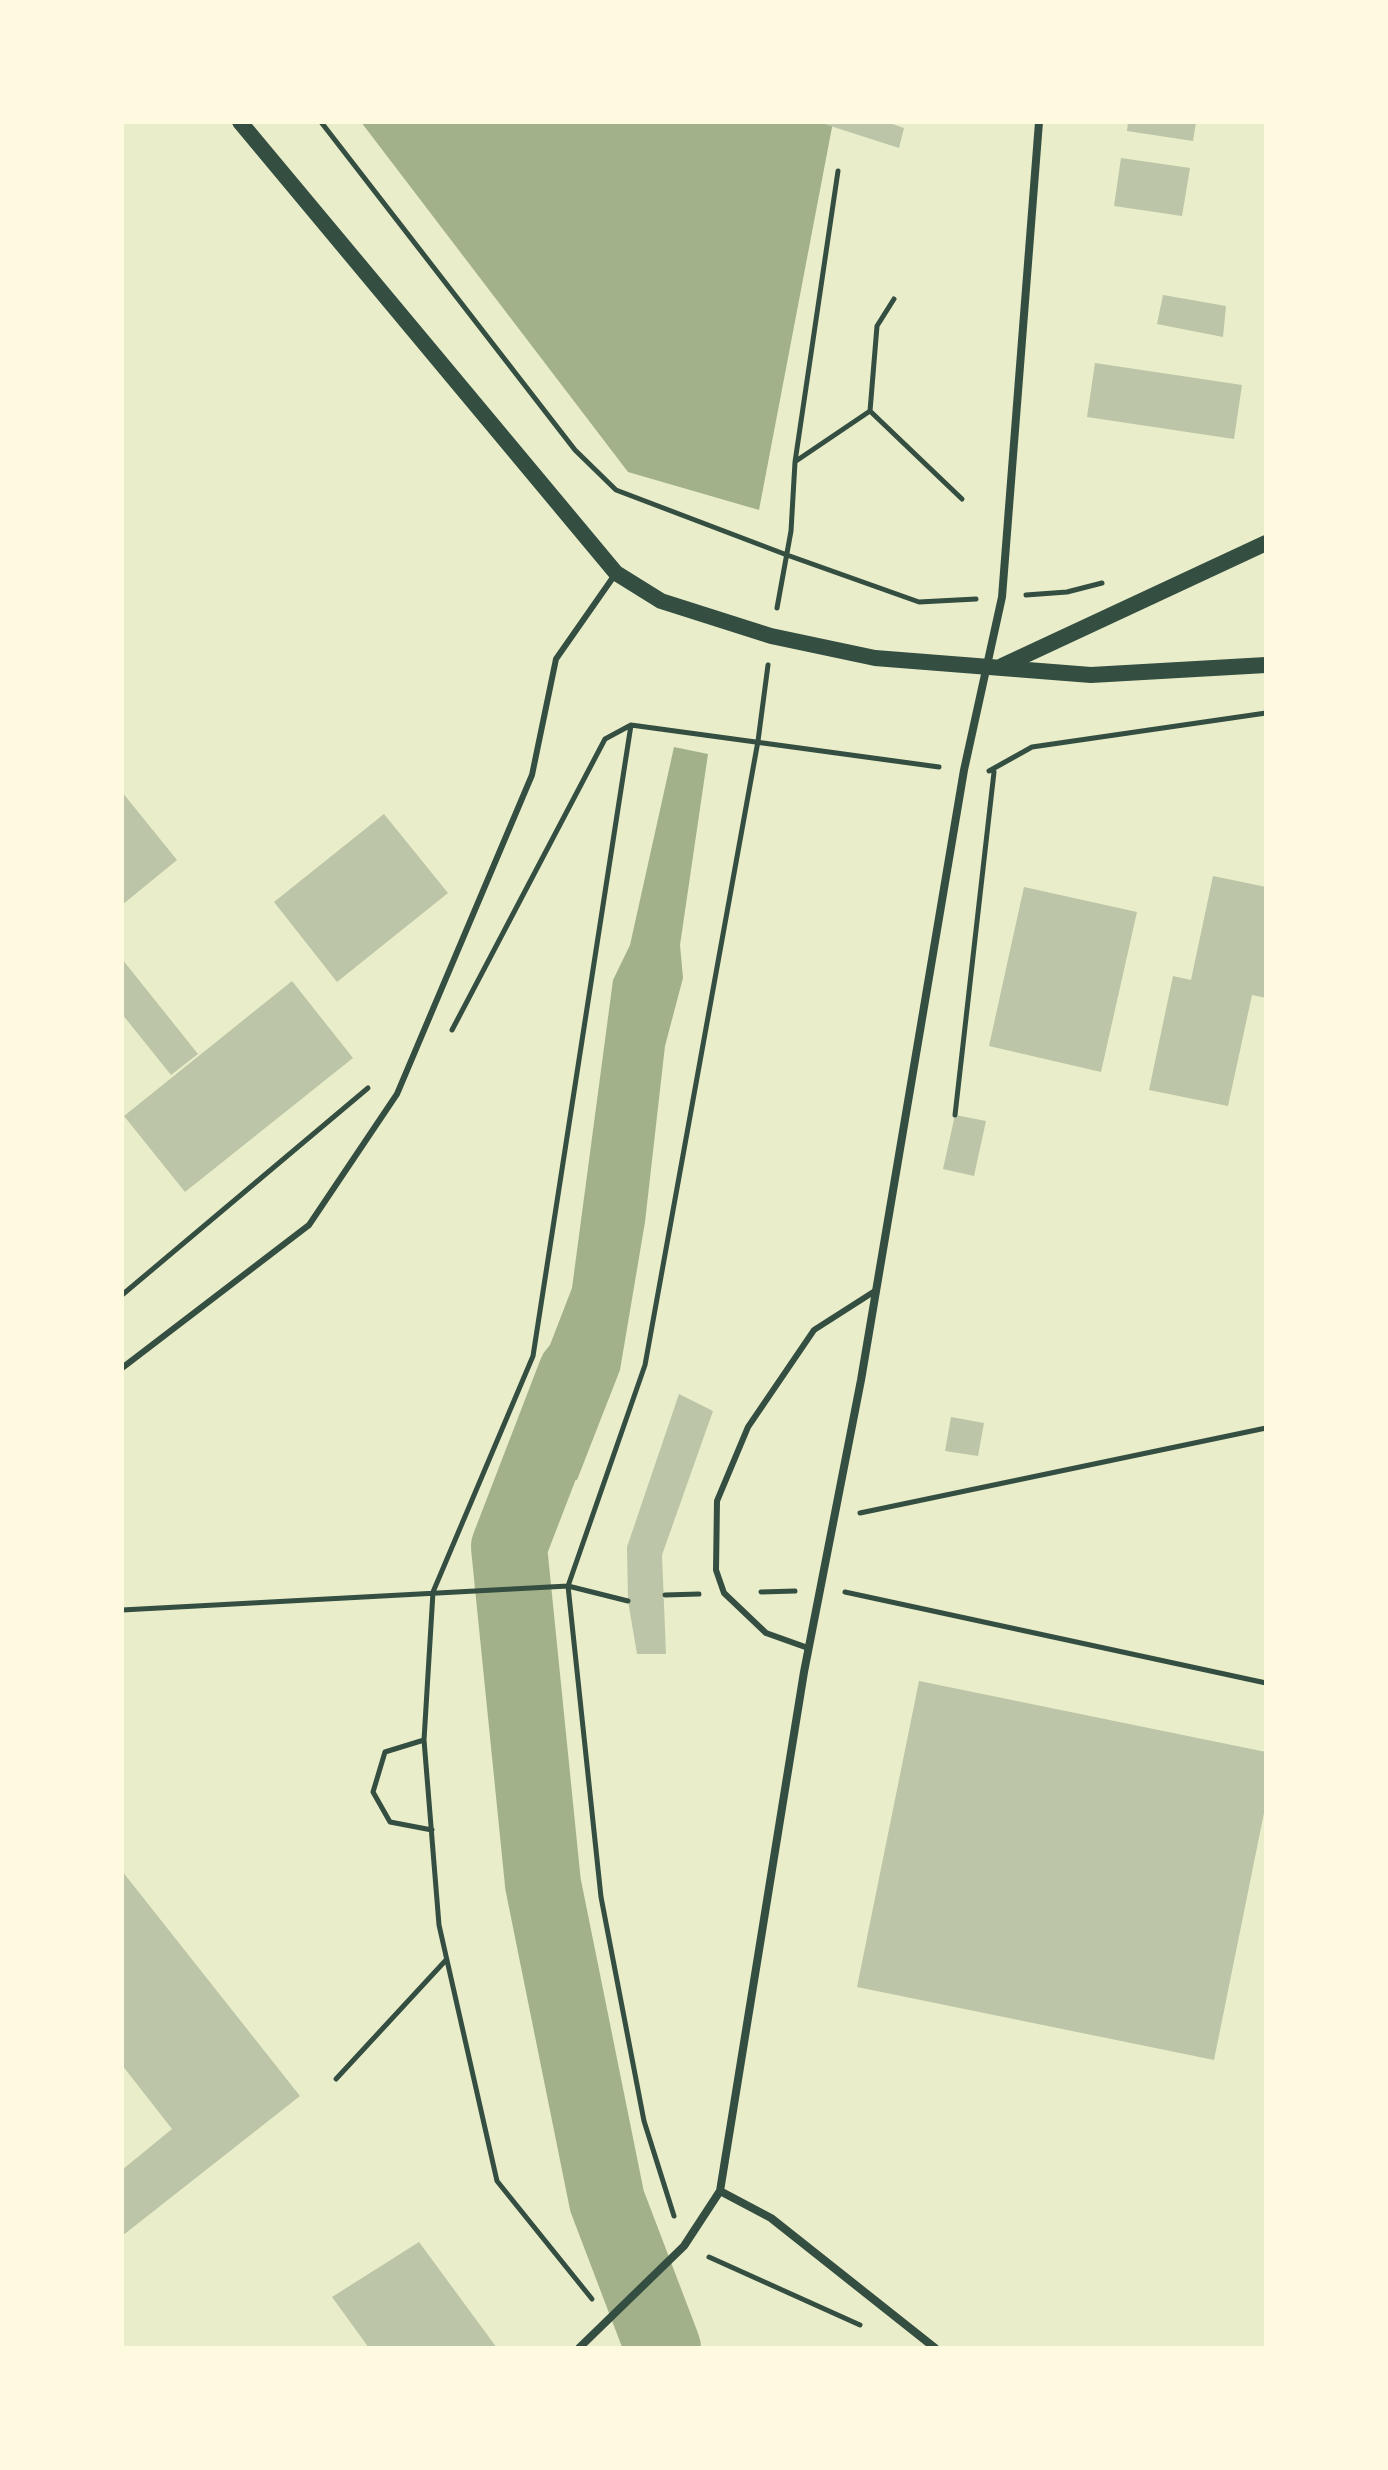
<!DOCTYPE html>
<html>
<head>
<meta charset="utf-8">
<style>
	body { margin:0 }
	#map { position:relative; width:1388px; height:2470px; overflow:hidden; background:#e9edc9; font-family:"Nunito Sans",sans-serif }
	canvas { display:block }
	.frame { position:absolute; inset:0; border:124px solid #fefae0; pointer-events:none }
</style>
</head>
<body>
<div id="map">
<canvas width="1388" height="2470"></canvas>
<div class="frame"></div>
</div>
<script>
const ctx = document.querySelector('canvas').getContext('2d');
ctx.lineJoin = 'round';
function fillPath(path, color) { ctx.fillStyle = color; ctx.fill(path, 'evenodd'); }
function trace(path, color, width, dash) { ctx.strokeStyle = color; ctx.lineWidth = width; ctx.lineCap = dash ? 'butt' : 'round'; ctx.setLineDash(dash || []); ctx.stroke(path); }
fillPath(new Path2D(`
	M 361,122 L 833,122 L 759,510 L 628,472 Z
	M 674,747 L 708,754 L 680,945 L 683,978 L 665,1046 L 645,1222 L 620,1370 L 577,1480 L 512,1461 L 519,1425 L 572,1288 L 613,980 L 630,945 Z`), '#a3b18a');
trace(new Path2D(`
	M 576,1373 L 509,1547 L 543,1884 L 607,2201 L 663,2348`), '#a3b18a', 76);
fillPath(new Path2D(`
	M 818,122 L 887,122 L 904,128 L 899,148 Z
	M 1128,122 L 1196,122 L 1193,141 L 1127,131 Z
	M 1121,158 L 1190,168 L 1182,216 L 1114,206 Z
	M 1163,295 L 1226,306 L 1223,337 L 1157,324 Z
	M 1095,363 L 1242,385 L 1234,439 L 1087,417 Z
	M 122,792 L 177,860 L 122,905 Z
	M 384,814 L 448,893 L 337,982 L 274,902 Z
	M 1213,876 L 1266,887 L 1266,998 L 1252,995 L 1228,1106 L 1149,1090 L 1173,976 L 1191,980 Z
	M 1024,887 L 1137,912 L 1101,1072 L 989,1046 Z
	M 122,959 L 198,1054 L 171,1075 L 122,1014 Z
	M 292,981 L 353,1058 L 185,1192 L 124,1116 Z
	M 955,1115 L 986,1121 L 974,1176 L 943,1169 Z
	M 679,1394 L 713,1411 L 662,1555 L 666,1654 L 637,1654 L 628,1601 L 627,1547 Z
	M 951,1417 L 984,1423 L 978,1456 L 945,1451 Z
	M 919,1681 L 1266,1752 L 1266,1803 L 1214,2060 L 857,1987 Z
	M 122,1871 L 300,2096 L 122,2236 L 122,2170 L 172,2129 L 122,2065 Z
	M 419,2242 L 497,2348 L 369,2348 L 332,2297 Z`), '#bcc5a7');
trace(new Path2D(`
	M 321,122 L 575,450 L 616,490 L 787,555 L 919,602 L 976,599
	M 870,411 L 962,499
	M 796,461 L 870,411 L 877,326 L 894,299
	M 1026,595 L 1067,592 L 1102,583
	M 777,608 L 791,531 L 795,462 L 838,171
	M 989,771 L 1032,747 L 1266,713
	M 452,1030 L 605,739 L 631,725 L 939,767
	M 955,1115 L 994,772
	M 122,1295 L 368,1088
	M 860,1513 L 1266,1428
	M 761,1592 L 795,1591
	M 845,1592 L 1266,1683
	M 665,1595 L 699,1594
	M 122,1610 L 568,1586 L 628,1601
	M 424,1740 L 385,1752 L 373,1792 L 390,1822 L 432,1830
	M 336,2079 L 446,1960
	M 674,2216 L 644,2121 L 601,1897 L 568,1586 L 645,1365 L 758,741 L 768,665
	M 709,2257 L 860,2325
	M 592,2299 L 497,2181 L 439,1925 L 424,1740 L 433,1592 L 533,1356 L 631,725`), '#344e41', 5);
trace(new Path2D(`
	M 122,1368 L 309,1225 L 397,1094 L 532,775 L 556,659 L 614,576
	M 808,1648 L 766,1633 L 724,1593 L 716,1570 L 717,1501 L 748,1427 L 814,1330 L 875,1291`), '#344e41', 6);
trace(new Path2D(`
	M 720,2191 L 771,2218 L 935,2348
	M 579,2348 L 684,2246 L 720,2191 L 804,1672 L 861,1380 L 964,770 L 1002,597 L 1039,122`), '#344e41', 8);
trace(new Path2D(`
	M 240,122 L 616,573 L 661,601 L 771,636 L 875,658 L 1091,675 L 1266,665
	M 1002,666 L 1266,543`), '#344e41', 16);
</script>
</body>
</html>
